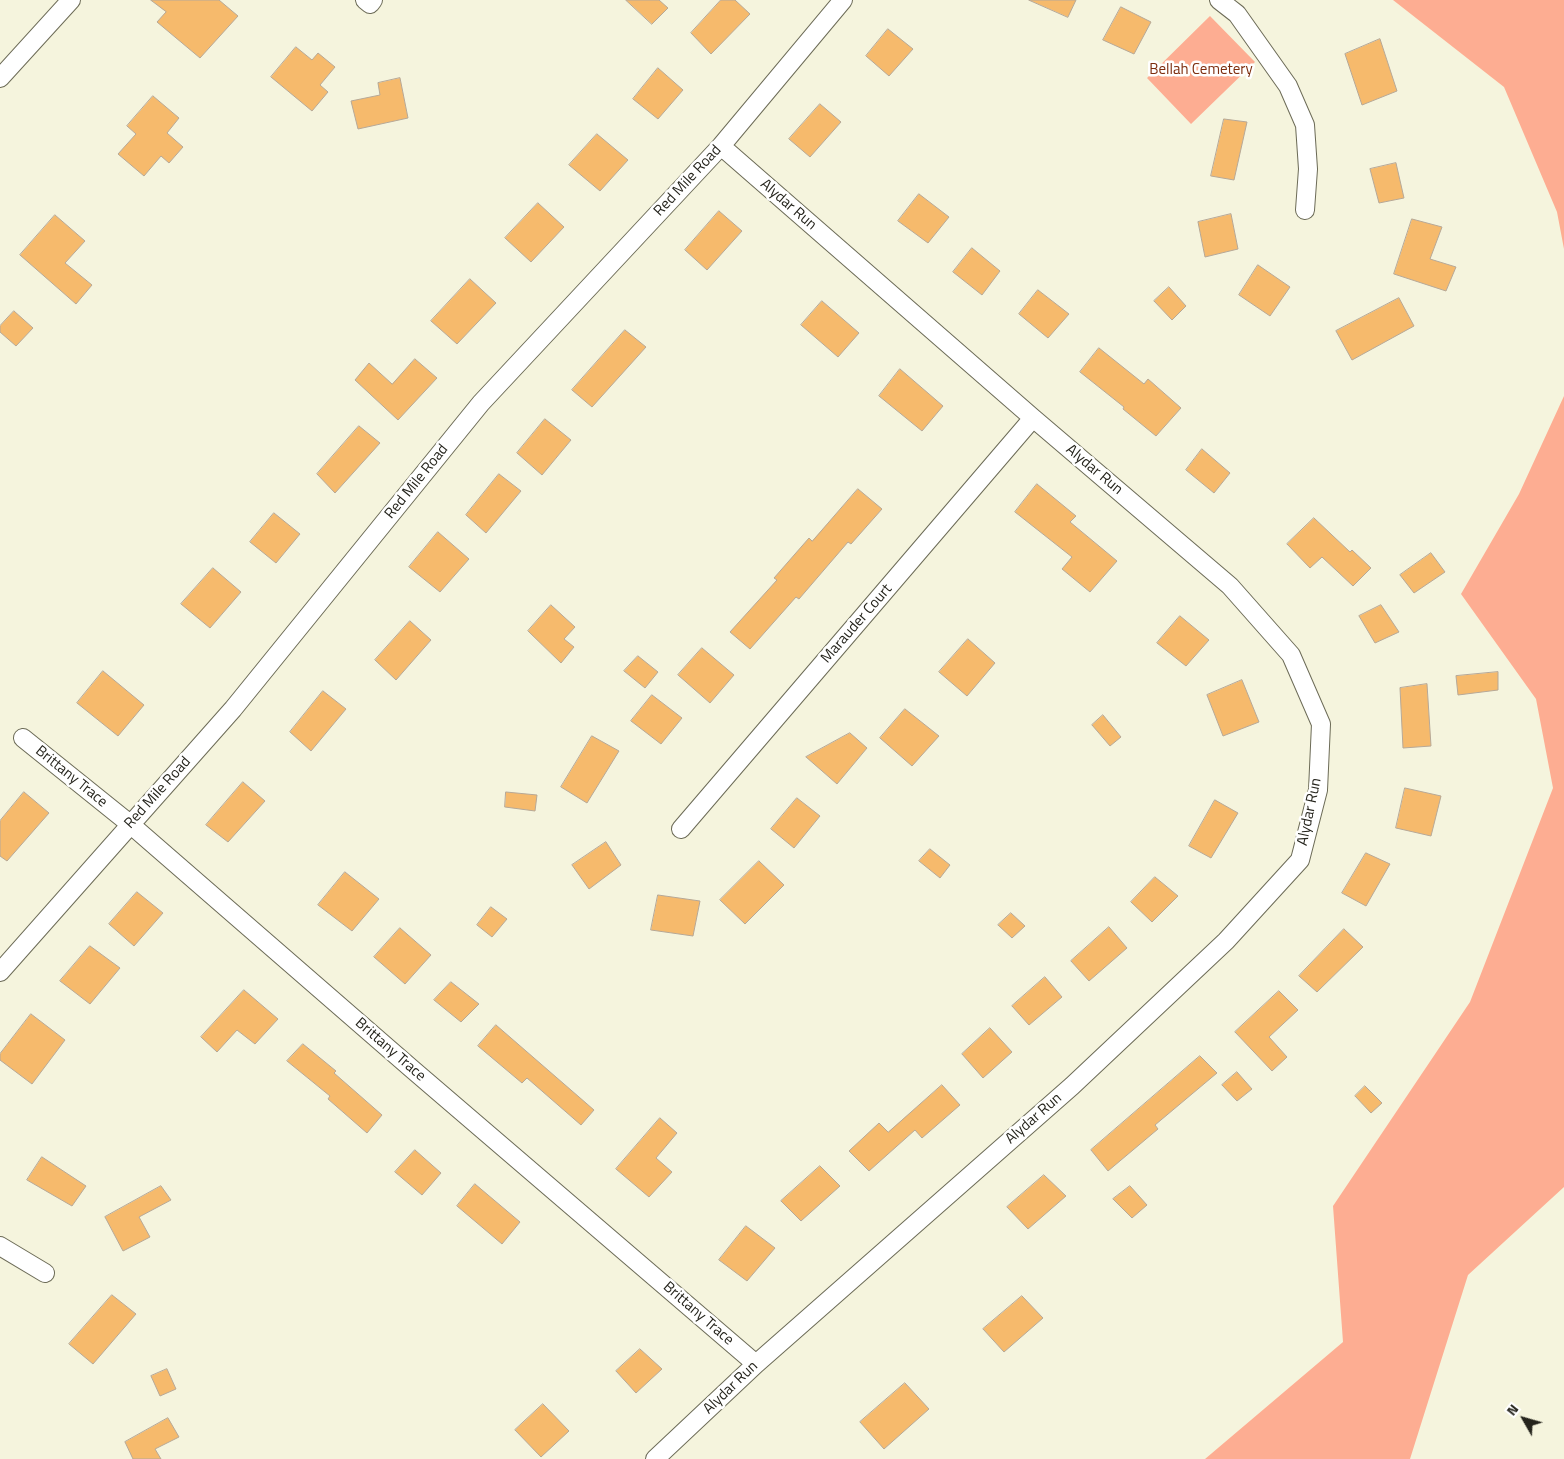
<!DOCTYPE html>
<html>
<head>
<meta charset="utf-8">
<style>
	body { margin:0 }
	#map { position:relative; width:1564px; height:1459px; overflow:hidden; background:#f5f4dd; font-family:"Titillium Web",sans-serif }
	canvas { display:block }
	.north { position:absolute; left:1499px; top:1394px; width:50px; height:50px; -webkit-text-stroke:4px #fff; paint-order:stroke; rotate:308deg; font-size:14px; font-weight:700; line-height:20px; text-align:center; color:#25241c }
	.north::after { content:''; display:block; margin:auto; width:18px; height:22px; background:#25241c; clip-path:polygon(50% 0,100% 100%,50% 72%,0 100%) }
</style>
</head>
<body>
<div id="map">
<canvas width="1564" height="1459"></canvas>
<div class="north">N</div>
</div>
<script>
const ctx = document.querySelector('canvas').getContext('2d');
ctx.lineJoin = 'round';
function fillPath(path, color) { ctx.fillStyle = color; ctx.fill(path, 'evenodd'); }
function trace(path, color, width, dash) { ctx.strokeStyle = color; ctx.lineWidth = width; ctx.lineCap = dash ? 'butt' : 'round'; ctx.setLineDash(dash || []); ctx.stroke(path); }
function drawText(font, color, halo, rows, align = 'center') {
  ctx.font = font + ' "Titillium Web",sans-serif'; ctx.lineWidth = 5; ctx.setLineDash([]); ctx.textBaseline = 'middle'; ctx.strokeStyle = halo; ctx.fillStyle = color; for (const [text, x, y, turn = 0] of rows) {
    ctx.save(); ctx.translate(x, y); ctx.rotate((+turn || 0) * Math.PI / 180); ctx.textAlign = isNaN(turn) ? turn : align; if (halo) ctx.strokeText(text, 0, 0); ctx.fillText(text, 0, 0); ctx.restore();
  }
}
fillPath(new Path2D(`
	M 1393,0 L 1564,0 L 1564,249 L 1557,212 L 1504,87 Z
	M 1210,16 L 1255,62 L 1191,124 L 1147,78 Z
	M 1564,396 L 1564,1187 L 1468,1275 L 1410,1459 L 1205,1459 L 1343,1342 L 1333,1206 L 1470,1002 L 1553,788 L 1536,699 L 1461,594 L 1519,494 Z`), '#fdad92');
const building = new Path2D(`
	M 151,0 L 219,0 L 238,16 L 200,58 L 157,22 L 166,12 Z
	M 626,0 L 659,0 L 668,8 L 652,24 Z
	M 721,0 L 735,0 L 750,14 L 711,54 L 691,33 Z
	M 1029,0 L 1076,0 L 1068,17 Z
	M 1121,7 L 1151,22 L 1134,54 L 1103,40 Z
	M 888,29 L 913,49 L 889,76 L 866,56 Z
	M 1380,39 L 1397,91 L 1362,105 L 1345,54 Z
	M 296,47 L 312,60 L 318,53 L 335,67 L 320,85 L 328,92 L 312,111 L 271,77 Z
	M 658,68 L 683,90 L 658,119 L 633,99 Z
	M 400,78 L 408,118 L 358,129 L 351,101 L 380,95 L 378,83 Z
	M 153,96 L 179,118 L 167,133 L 183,147 L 169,163 L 161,156 L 144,176 L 118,154 L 136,134 L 127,126 Z
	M 820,104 L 841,122 L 810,157 L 789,139 Z
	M 1224,119 L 1247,122 L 1234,180 L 1211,176 Z
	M 597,134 L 628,160 L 600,191 L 569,165 Z
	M 1396,163 L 1404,198 L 1379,203 L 1370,169 Z
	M 919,194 L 949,217 L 928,243 L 898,221 Z
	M 538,203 L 564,227 L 531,262 L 505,238 Z
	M 719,211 L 742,231 L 707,270 L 685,250 Z
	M 1231,214 L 1238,249 L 1205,257 L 1198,222 Z
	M 55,215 L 85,241 L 65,263 L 92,285 L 76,304 L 20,255 Z
	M 1412,219 L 1442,227 L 1430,259 L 1456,267 L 1446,291 L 1394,274 Z
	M 972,248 L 1000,271 L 982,295 L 953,272 Z
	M 1258,265 L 1290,287 L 1270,316 L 1239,295 Z
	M 470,279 L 496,303 L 457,344 L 431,321 Z
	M 1169,287 L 1186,306 L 1172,320 L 1154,301 Z
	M 1038,290 L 1069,314 L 1048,338 L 1019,314 Z
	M 1399,298 L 1414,326 L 1352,360 L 1336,331 Z
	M 822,301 L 859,333 L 838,357 L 801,325 Z
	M 14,311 L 33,328 L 16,346 L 0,332 L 0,326 Z
	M 625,330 L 646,347 L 592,407 L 572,390 Z
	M 1099,348 L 1144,384 L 1148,379 L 1181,408 L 1156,436 L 1123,409 L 1124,407 L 1080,372 Z
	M 415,359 L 437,378 L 398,420 L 355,380 L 369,363 L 392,384 Z
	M 900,369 L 943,406 L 922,431 L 879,396 Z
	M 545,419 L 571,440 L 542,475 L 517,453 Z
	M 359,426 L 380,443 L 335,493 L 317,474 Z
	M 1202,449 L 1230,473 L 1214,493 L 1186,470 Z
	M 499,474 L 521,491 L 486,533 L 466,515 Z
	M 1037,484 L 1076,516 L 1070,522 L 1117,561 L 1090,592 L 1062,569 L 1072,557 L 1015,512 Z
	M 858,489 L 882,509 L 851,544 L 848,542 L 799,599 L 796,597 L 750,649 L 730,632 L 777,580 L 774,578 L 809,538 L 812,541 Z
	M 274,513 L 300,534 L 276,563 L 250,542 Z
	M 1314,518 L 1350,552 L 1352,550 L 1371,568 L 1353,586 L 1322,557 L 1310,568 L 1287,544 Z
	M 438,532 L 469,559 L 440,592 L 409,567 Z
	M 1431,553 L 1445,572 L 1414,593 L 1400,575 Z
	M 213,568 L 241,592 L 210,628 L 181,604 Z
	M 551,605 L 575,627 L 564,639 L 574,647 L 561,663 L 528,631 Z
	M 1381,605 L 1399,632 L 1375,643 L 1359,616 Z
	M 1180,616 L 1209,640 L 1186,666 L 1157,643 Z
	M 410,621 L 431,640 L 396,680 L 375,660 Z
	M 968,639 L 995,663 L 967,696 L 939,672 Z
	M 702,648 L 734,675 L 710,703 L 678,675 Z
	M 638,656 L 658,672 L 645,688 L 624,671 Z
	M 103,671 L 144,705 L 118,736 L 77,703 Z
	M 1498,672 L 1498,690 L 1458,695 L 1456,676 Z
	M 1242,680 L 1259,722 L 1223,736 L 1207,695 Z
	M 1427,684 L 1431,746 L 1403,748 L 1400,688 Z
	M 323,691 L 346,709 L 311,751 L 290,732 Z
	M 652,695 L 682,718 L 661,744 L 631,721 Z
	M 905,709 L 939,736 L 912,766 L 880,738 Z
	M 1103,715 L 1121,737 L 1110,746 L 1092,725 Z
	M 850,733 L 867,748 L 837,784 L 806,757 Z
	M 592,736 L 619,751 L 587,803 L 561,787 Z
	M 243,782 L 265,801 L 228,842 L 206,825 Z
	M 1405,788 L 1441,796 L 1431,836 L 1396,828 Z
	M 24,792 L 49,813 L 7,861 L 0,856 L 0,821 Z
	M 506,792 L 537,795 L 535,811 L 505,807 Z
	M 797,798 L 820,816 L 794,848 L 771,829 Z
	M 1215,800 L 1238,813 L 1211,858 L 1189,846 Z
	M 606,842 L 621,865 L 589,889 L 572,865 Z
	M 930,849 L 950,865 L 940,878 L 919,861 Z
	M 1366,853 L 1390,864 L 1366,906 L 1342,893 Z
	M 759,861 L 784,885 L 745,924 L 720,900 Z
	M 345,872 L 379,899 L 352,931 L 318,905 Z
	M 1155,877 L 1178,896 L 1152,922 L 1131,902 Z
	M 137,892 L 163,913 L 134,946 L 109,924 Z
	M 658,895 L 700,901 L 693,936 L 651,930 Z
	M 491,907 L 507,919 L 492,937 L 477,925 Z
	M 1011,913 L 1025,926 L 1012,938 L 998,925 Z
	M 1109,927 L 1127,948 L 1089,981 L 1071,961 Z
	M 400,928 L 431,955 L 405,984 L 374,957 Z
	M 1344,929 L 1363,947 L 1317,992 L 1299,976 Z
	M 90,946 L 120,968 L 90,1004 L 60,981 Z
	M 1045,977 L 1062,997 L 1029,1025 L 1012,1006 Z
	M 451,982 L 479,1004 L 461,1022 L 434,1000 Z
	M 244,990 L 278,1019 L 255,1044 L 237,1030 L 217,1052 L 201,1037 Z
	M 1279,991 L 1298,1010 L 1269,1037 L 1287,1057 L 1272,1071 L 1235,1032 Z
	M 31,1014 L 65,1040 L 32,1084 L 0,1060 L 0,1054 Z
	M 496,1025 L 594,1110 L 581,1125 L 527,1078 L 522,1083 L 478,1046 Z
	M 990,1028 L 1012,1052 L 983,1078 L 962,1054 Z
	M 303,1044 L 336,1071 L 334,1073 L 382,1115 L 367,1133 L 328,1099 L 330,1096 L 287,1061 Z
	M 1200,1056 L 1217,1073 L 1155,1125 L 1158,1129 L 1108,1171 L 1091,1150 Z
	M 1237,1072 L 1252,1089 L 1237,1101 L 1222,1085 Z
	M 942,1085 L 960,1105 L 922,1138 L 915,1130 L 869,1171 L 849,1151 L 879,1123 L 888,1132 Z
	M 1365,1086 L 1382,1103 L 1371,1113 L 1355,1096 Z
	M 660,1118 L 677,1133 L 656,1158 L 672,1172 L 649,1197 L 616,1169 Z
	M 415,1150 L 441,1173 L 422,1195 L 395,1172 Z
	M 42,1157 L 86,1186 L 72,1206 L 27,1180 Z
	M 820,1166 L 840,1186 L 801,1221 L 781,1201 Z
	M 1044,1175 L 1066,1196 L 1028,1229 L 1007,1207 Z
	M 475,1184 L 520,1222 L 502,1244 L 457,1206 Z
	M 161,1186 L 171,1200 L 139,1217 L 150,1237 L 123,1251 L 105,1217 Z
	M 1130,1186 L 1147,1205 L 1132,1218 L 1113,1199 Z
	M 746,1226 L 775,1248 L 747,1281 L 719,1260 Z
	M 112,1295 L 136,1314 L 93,1364 L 69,1344 Z
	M 1022,1296 L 1043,1318 L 1004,1352 L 983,1329 Z
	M 640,1349 L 662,1369 L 636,1393 L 616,1371 Z
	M 167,1369 L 176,1389 L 160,1396 L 151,1376 Z
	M 905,1383 L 929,1409 L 884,1449 L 860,1422 Z
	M 543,1404 L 569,1431 L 541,1457 L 515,1430 Z
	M 168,1418 L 179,1437 L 155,1449 L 161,1459 L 133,1459 L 125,1442 Z`);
fillPath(building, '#f6ba6c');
trace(building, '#b6a897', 1);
const minor = new Path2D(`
	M 365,0 L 370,4 L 373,0
	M 1219,0 L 1237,14 L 1288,86 L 1305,125 L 1308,169 L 1305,210
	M 0,78 L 71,0
	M 23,738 L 130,824 L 412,1069 L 756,1364
	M 681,829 L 1033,418
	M 0,972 L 233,709 L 481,403 L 721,146 L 843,0
	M 0,1246 L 45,1273
	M 655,1459 L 756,1364 L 1072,1086 L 1226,941 L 1300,860 L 1318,790 L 1321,724 L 1291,655 L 1230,586 L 1033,418 L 721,146`);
trace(minor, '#6c6b57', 20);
trace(minor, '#fff', 18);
drawText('15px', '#7d2d0e', '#fff', [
	["Bellah Cemetery",1201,70]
]);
drawText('15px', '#25241c', '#fff', [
	["Red Mile Road",688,181,-47],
	["Alydar Run",788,205,41],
	["Alydar Run",1094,470,40],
	["Red Mile Road",417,482,-51],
	["Marauder Court",857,624,-49],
	["Brittany Trace",71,777,39],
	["Red Mile Road",158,793,-48],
	["Alydar Run",1310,812,-78],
	["Brittany Trace",390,1050,41],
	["Alydar Run",1034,1119,-41],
	["Brittany Trace",698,1314,41],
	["Alydar Run",731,1388,-44]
]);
</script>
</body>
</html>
